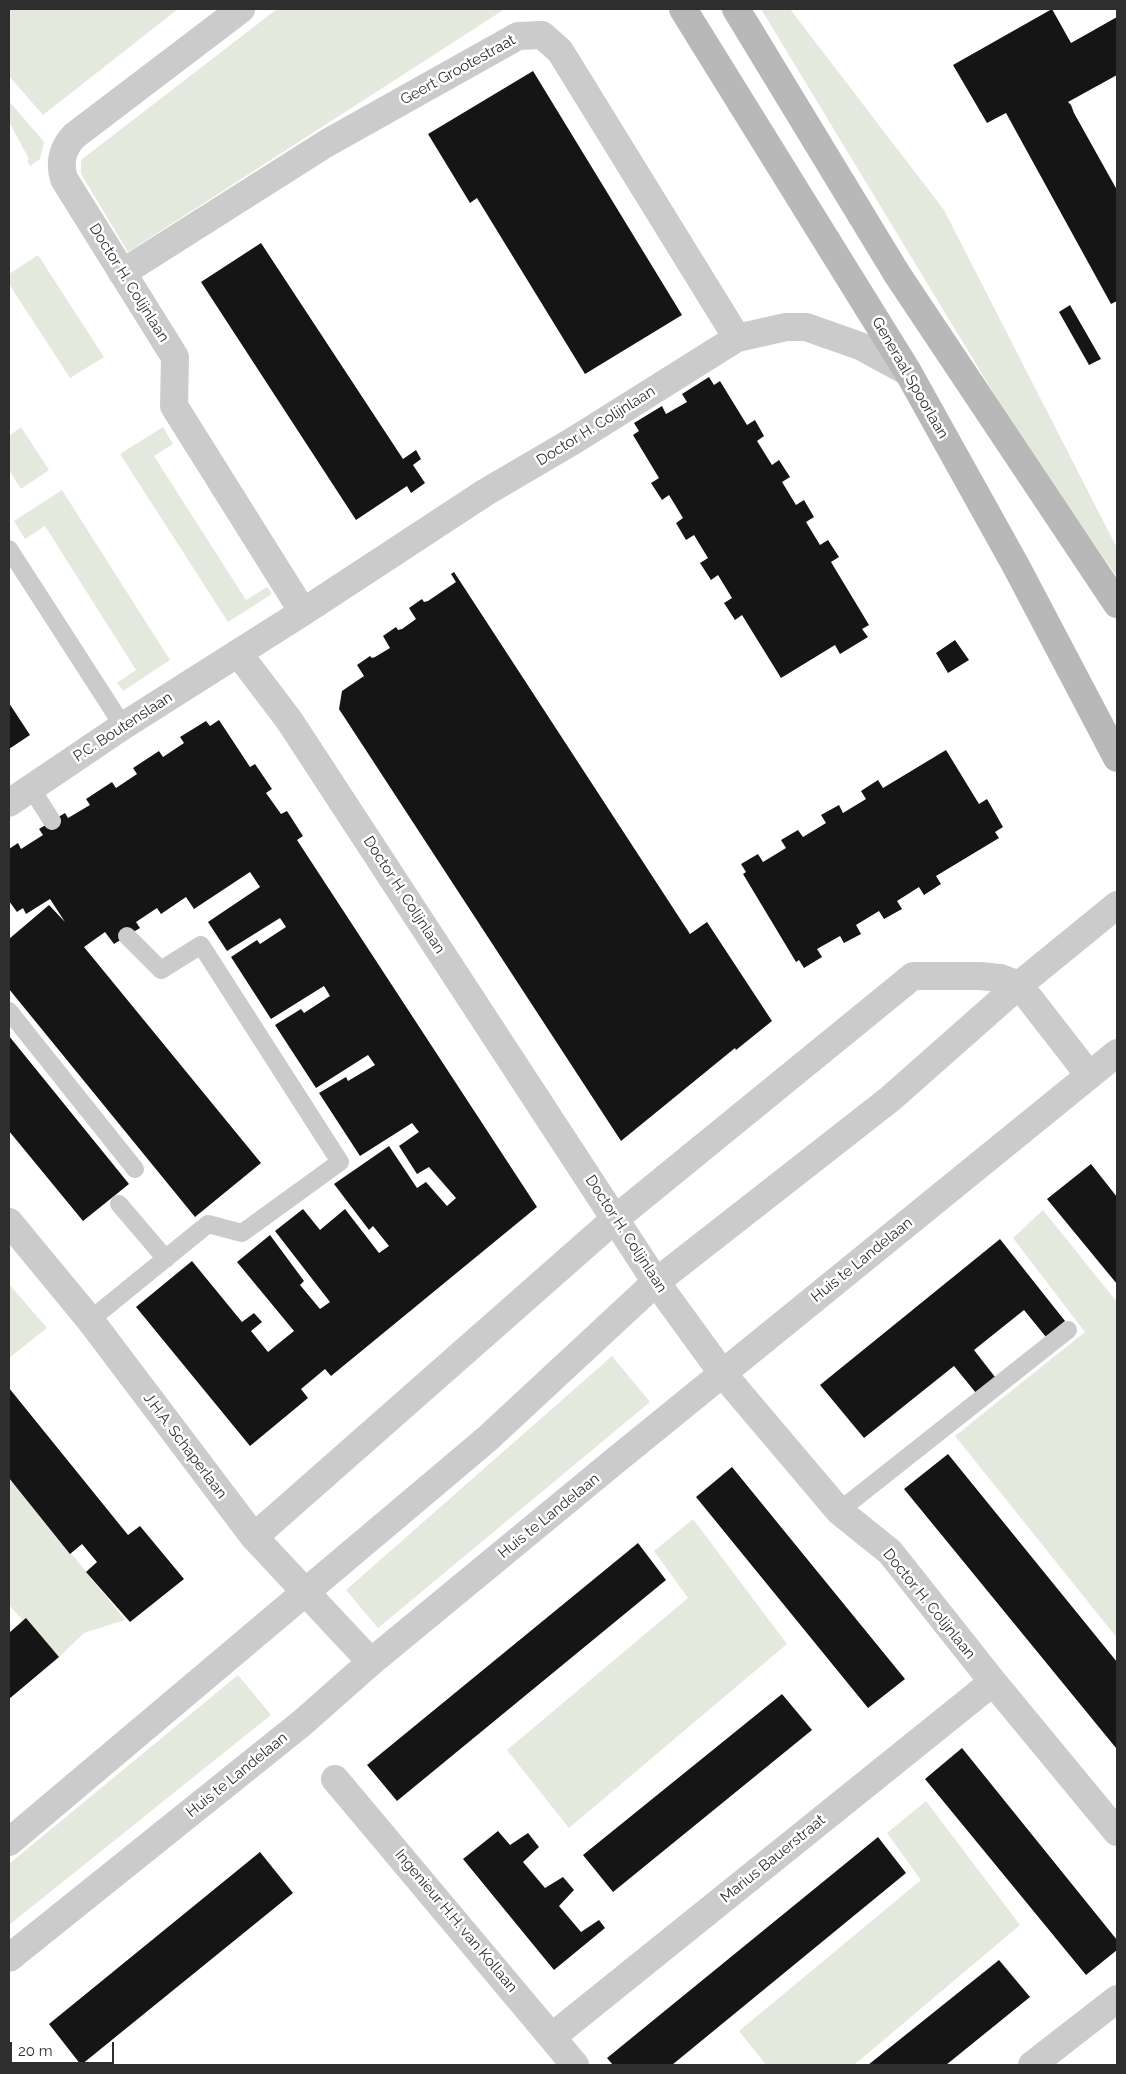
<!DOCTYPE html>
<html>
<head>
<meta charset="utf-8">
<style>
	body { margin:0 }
	#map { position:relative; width:1126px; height:2074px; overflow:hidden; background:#fff; font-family:Raleway,sans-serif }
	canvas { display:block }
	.frame { position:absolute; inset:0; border:10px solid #2e2e2e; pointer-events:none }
	.scale { position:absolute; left:10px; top:2042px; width:104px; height:22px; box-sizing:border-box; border:2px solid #2e2e2e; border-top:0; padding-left:6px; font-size:15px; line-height:18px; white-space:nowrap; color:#2e2e2e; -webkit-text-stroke:4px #fff; paint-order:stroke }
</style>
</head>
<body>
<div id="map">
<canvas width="1126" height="2074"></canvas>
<div class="frame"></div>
<div class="scale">20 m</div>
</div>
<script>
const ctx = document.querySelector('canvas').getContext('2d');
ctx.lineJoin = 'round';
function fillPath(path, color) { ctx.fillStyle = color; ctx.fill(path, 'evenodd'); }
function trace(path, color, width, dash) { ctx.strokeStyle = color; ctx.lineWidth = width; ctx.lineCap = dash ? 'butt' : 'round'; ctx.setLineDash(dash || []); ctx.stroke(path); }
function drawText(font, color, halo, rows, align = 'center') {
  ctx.font = font + ' Raleway,sans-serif'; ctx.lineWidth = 5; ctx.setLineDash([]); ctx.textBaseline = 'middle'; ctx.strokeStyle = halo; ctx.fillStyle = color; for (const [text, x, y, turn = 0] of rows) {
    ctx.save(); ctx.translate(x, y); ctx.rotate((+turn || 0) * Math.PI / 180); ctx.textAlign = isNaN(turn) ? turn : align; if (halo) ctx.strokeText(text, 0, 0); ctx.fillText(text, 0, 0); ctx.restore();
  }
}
fillPath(new Path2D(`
	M 9,9 L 178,9 L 43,115 L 9,76 Z
	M 277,9 L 505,9 L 128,252 L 81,174 L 81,160 Z
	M 761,9 L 790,9 L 944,210 L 1117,548 L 1117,577 L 1019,435 Z
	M 9,101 L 44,142 L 40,159 L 30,166 L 27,160 L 29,159 L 9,122 Z
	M 38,255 L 104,357 L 70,378 L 9,284 L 9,274 Z
	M 21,427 L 49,470 L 21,489 L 9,470 L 9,436 Z
	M 163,427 L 173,444 L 154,456 L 246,600 L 267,587 L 272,594 L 228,622 L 120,454 Z
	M 62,490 L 170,660 L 123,691 L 117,683 L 136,670 L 45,526 L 25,539 L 14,521 Z
	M 1043,1210 L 1117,1302 L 1117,1638 L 955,1436 L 1085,1332 L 1013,1238 Z
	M 9,1284 L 47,1328 L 9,1358 Z
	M 612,1356 L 650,1402 L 378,1628 L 346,1590 Z
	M 9,1476 L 125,1620 L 84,1633 L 57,1659 L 9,1605 Z
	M 693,1519 L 787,1644 L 569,1828 L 507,1750 L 688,1598 L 654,1551 Z
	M 238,1675 L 271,1715 L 9,1925 L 9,1864 Z
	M 926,1801 L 1020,1925 L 854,2065 L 766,2065 L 739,2031 L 921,1880 L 887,1833 Z`), '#e3eadd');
fillPath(new Path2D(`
	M 1052,9 L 1071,43 L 1117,17 L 1117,75 L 1068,102 L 1071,105 L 1074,113 L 1117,190 L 1117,301 L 1111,304 L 1006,113 L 987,123 L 953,65 Z
	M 533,71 L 682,315 L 585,374 L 477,198 L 470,203 L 428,134 Z
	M 261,243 L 403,459 L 416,450 L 421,459 L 413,465 L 425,483 L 411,493 L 407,486 L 356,520 L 201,282 Z
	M 1070,305 L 1101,359 L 1089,365 L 1059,312 Z
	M 709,377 L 714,385 L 720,381 L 747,425 L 755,420 L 764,436 L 757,441 L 772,465 L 779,460 L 790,477 L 782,482 L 796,505 L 804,500 L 814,517 L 806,522 L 820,545 L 828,540 L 839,557 L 831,562 L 869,625 L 862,629 L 868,637 L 840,654 L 835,645 L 781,678 L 742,615 L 735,620 L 724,603 L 732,598 L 718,575 L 711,580 L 700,563 L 708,558 L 694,535 L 686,540 L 676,523 L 683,518 L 669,495 L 662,500 L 651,483 L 659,478 L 633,435 L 639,431 L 634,423 L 662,406 L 666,414 L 687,402 L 682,394 Z
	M 454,572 L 690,934 L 707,922 L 772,1021 L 736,1050 L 735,1048 L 621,1141 L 339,709 L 342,691 L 364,676 L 357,665 L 370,656 L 372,658 L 375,657 L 390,648 L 383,636 L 396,627 L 398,630 L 402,629 L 416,619 L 409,608 L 422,599 L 424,602 L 428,601 L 456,582 L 451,574 Z
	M 955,640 L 969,660 L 948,673 L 936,653 Z
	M 9,703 L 30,735 L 9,749 Z
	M 219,720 L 250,767 L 255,764 L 272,789 L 266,793 L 281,814 L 287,811 L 303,836 L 297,840 L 537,1207 L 331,1376 L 325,1369 L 301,1389 L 308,1398 L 250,1446 L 136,1307 L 192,1261 L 242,1322 L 254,1313 L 262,1322 L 251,1331 L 268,1352 L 294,1331 L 237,1262 L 270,1235 L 304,1281 L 300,1285 L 320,1309 L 330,1302 L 275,1231 L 303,1209 L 320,1230 L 345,1209 L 379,1253 L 389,1246 L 373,1226 L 369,1230 L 334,1184 L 389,1146 L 417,1188 L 426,1182 L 447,1206 L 456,1198 L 429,1167 L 417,1174 L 399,1146 L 419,1132 L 412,1123 L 360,1156 L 319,1093 L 346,1077 L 348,1081 L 375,1065 L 368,1055 L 316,1088 L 275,1025 L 301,1009 L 304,1013 L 330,996 L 324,986 L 271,1019 L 231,957 L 257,940 L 260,944 L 286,927 L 280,918 L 227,951 L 208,922 L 260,887 L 250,872 L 194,909 L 186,897 L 161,914 L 157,908 L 136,922 L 140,928 L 114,944 L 105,932 L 84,947 L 261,1163 L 195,1217 L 9,989 L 9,939 L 49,905 L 65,922 L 50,899 L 26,914 L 23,908 L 17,912 L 9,901 L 9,849 L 18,843 L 21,849 L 43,835 L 39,829 L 65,813 L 68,818 L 90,805 L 86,799 L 112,782 L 116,788 L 137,774 L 133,768 L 159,751 L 163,757 L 184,743 L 180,737 L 206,721 L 210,726 Z
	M 946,750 L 979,804 L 987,799 L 1003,827 L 995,832 L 999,838 L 936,876 L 941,884 L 924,895 L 919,887 L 897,901 L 902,909 L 884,919 L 879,911 L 856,925 L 861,934 L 844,943 L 840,936 L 817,949 L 822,957 L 804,968 L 799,960 L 796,962 L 743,874 L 746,872 L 741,864 L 758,854 L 763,862 L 786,848 L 781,840 L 798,830 L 803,837 L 826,823 L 821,815 L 839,805 L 843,813 L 866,799 L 861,791 L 878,780 L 883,788 Z
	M 9,1036 L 129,1184 L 83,1221 L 9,1131 Z
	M 1091,1164 L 1117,1197 L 1117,1284 L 1047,1199 Z
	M 1000,1239 L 1065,1321 L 1046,1337 L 1024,1310 L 974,1350 L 995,1377 L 976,1393 L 954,1366 L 864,1438 L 820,1385 Z
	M 9,1388 L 128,1535 L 140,1526 L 184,1579 L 130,1622 L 86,1572 L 97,1562 L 82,1544 L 70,1554 L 9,1478 Z
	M 948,1454 L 1117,1662 L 1116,1748 L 904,1489 Z
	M 732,1467 L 905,1679 L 868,1708 L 696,1497 Z
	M 638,1543 L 666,1580 L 397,1801 L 367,1765 Z
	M 26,1618 L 59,1657 L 9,1699 L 9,1630 L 10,1632 Z
	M 782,1694 L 812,1730 L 613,1892 L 583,1855 Z
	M 962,1748 L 1117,1940 L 1117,1950 L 1086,1975 L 925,1779 Z
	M 498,1831 L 510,1845 L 528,1833 L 539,1847 L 523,1862 L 545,1888 L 563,1877 L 569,1884 L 574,1890 L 559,1906 L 581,1932 L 599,1920 L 605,1928 L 554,1970 L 463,1859 Z
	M 878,1837 L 906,1873 L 672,2065 L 613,2065 L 607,2058 Z
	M 260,1852 L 293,1893 L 81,2065 L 49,2024 Z
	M 999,1960 L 1030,1997 L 946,2065 L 868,2065 Z`), '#151515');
trace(new Path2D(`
	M 9,549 L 123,726
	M 31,788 L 52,821
	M 9,1011 L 135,1169
	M 119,1204 L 166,1259
	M 90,1320 L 208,1224 L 242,1233 L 340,1162 L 201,945 L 161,970 L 127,936
	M 839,1511 L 1068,1330`), '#cbcbcb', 18);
trace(new Path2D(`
	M 241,9 L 74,136 C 62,149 59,162 64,179 L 175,357 L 174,406 L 303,612
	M 122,273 L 327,143 L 518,36 L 542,35 L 560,51 L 737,338
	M 238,653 L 289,720 L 656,1282 L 723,1374 L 839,1511 L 890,1552 L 993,1682 L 1117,1832
	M 9,803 L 123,726 L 303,612 L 486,492 L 573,441 L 737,338 L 786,327 L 806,327 L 860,346 L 908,372
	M 9,1222 L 90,1320 L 254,1537 L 371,1662
	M 254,1537 L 615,1219 L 913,976 L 980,976 L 1000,978 L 1019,985 L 1089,1075
	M 335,1779 L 575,2065
	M 553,2036 L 993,1682
	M 1032,2065 L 1117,1999`), '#cbcbcb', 28);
trace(new Path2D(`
	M 9,1842 L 487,1439 L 656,1282 L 890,1099 L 1019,985 L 1117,905
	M 9,1958 L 302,1723 L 371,1662 L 616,1460 L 1117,1053`), '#cbcbcb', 28);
trace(new Path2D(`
	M 683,9 L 908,372 L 1016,566 L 1117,758
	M 736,9 L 897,274 L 1117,604`), '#b8b8b8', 28);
drawText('15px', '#2e2e2e', '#fff', [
	["Geert Grootestraat",458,70,-29],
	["Doctor H. Colijnlaan",129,283,58],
	["Generaal Spoorlaan",910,378,60],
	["Doctor H. Colijnlaan",596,426,-32],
	["P.C. Boutenslaan",123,727,-33],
	["Doctor H. Colijnlaan",404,895,57],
	["Doctor H. Colijnlaan",626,1234,57],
	["Huis te Landelaan",862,1260,-39],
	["J.H.A. Schaperlaan",185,1446,53],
	["Huis te Landelaan",549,1516,-39],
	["Doctor H. Colijnlaan",929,1604,51],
	["Huis te Landelaan",237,1775,-39],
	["Marius Bauerstraat",773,1859,-39],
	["Ingenieur H.H. van Kollaan",456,1921,50]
]);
</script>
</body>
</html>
